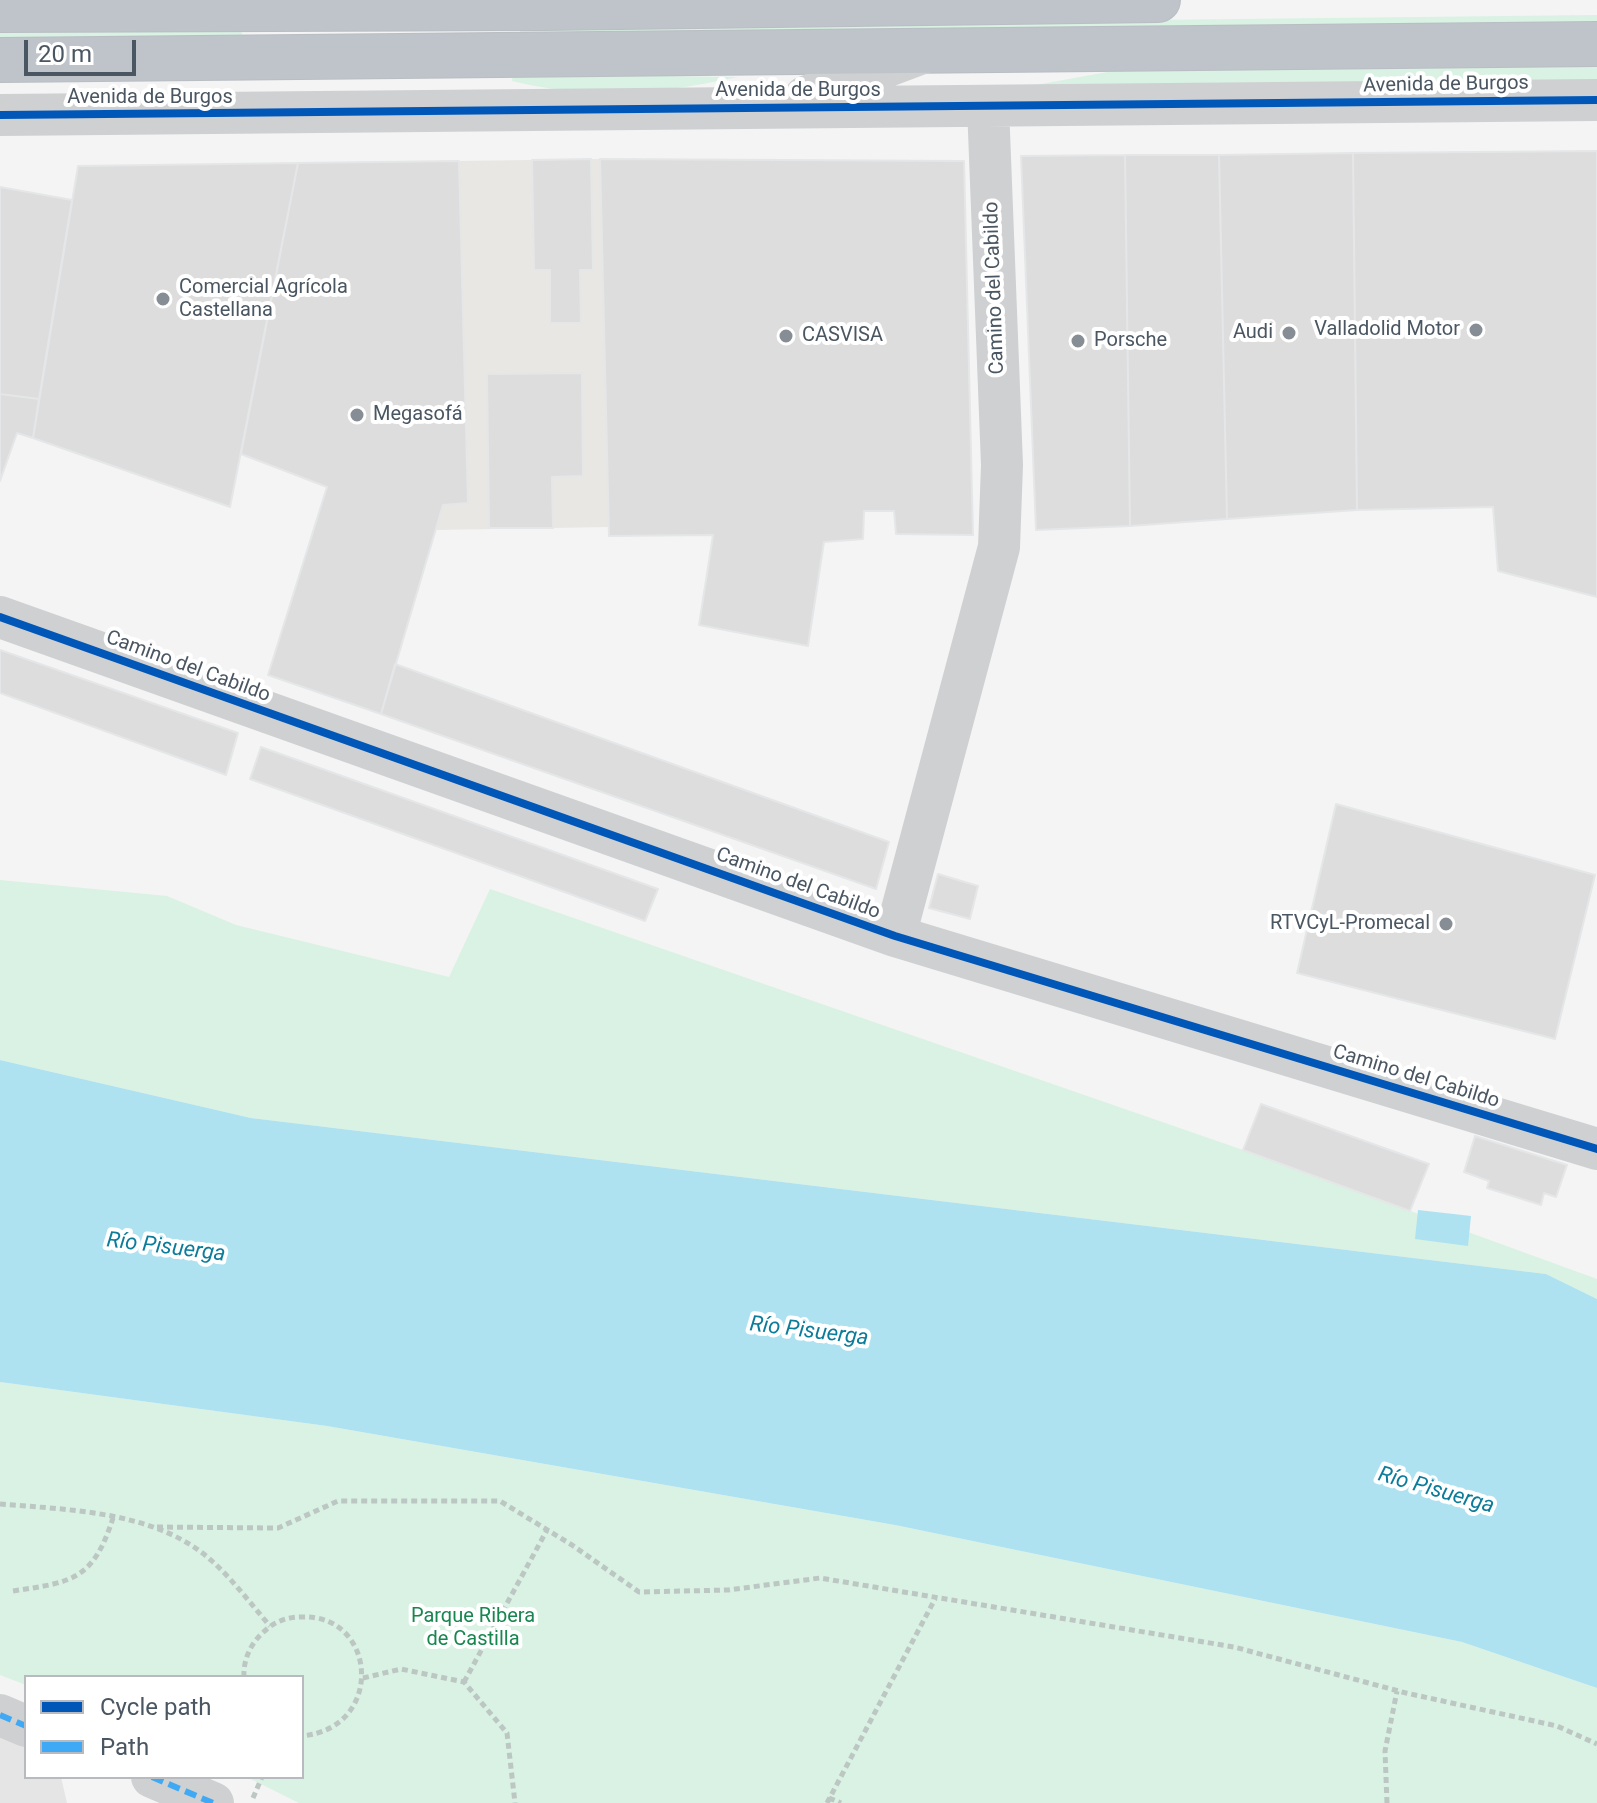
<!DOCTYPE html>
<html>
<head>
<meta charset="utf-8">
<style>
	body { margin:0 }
	#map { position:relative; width:1597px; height:1803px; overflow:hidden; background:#f4f4f4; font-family:Roboto,sans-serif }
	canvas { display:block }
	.legend { position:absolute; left:24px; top:1675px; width:280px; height:104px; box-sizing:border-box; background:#fff; border:2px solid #b7bbc0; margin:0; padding:10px 14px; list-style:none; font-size:24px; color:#4a5661 }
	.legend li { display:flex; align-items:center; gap:16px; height:40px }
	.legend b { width:40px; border:2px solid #b7bbc0 }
	.scale { position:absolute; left:24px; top:40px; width:112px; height:36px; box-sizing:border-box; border:4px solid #4a5661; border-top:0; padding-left:10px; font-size:24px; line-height:28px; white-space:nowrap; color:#4a5661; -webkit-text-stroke:6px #fff; paint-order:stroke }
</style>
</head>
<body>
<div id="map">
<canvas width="1597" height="1803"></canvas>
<ul class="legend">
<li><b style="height:10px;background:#0057b8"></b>Cycle path</li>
<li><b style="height:10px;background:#3fa9f5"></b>Path</li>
</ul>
<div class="scale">20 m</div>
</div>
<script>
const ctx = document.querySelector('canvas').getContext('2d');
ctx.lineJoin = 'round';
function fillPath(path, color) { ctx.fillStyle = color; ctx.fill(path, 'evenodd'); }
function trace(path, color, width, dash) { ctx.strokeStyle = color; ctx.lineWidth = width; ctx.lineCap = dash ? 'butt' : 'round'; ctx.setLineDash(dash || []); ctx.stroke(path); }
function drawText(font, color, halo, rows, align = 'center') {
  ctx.font = font + ' Roboto,sans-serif'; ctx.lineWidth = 8; ctx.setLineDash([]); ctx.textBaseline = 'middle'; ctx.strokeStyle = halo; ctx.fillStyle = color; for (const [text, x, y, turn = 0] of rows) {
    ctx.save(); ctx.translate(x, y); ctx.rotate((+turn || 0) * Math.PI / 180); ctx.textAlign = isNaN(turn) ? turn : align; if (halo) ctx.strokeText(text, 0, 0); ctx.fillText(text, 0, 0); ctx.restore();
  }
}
fillPath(new Path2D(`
	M 600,159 L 609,527 L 436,530 L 443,505 L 468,503 L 459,161 Z`), '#e8e7e3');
fillPath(new Path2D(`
	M 0,1733 L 26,1744 L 26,1777 L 61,1777 L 67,1803 L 0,1803 Z`), '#e6e5e6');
fillPath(new Path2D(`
	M 1597,15 L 1597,26 L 520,38 L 520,27 Z
	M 240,25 L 243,39 L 0,39 L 0,26 Z
	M 1597,66 L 1597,83 L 1019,88 L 1113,71 Z
	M 513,74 L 738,77 C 656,94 595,101 512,81 Z
	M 0,880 L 167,896 L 236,925 L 449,977 L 490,889 L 1243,1150 L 1597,1279 L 1597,1299 L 1546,1274 L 251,1118 L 0,1060 Z
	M 0,1382 L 327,1426 L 895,1525 L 1462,1642 L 1597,1688 L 1597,1803 L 299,1803 L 247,1777 L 302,1777 L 302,1677 L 26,1677 L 26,1685 L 0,1675 Z`), '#d9f2e3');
fillPath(new Path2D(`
	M 0,1060 L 251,1118 L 1546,1274 L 1597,1299 L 1597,1688 L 1462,1642 L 895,1525 L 327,1426 L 0,1382 Z
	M 1418,1210 L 1471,1216 L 1468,1246 L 1415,1239 Z`), '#aee2f0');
const building = new Path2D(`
	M 1597,151 L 1597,597 L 1498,571 L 1493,507 L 1357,510 L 1353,153 Z
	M 1353,153 L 1357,510 L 1227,519 L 1219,155 Z
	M 1125,155 L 1219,155 L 1227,519 L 1130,526 Z
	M 1125,155 L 1130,526 L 1036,530 L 1021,156 Z
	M 591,159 L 593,270 L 580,270 L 581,323 L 550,323 L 550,270 L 534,270 L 532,160 Z
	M 600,159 L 964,161 L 973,535 L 896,534 L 894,511 L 864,511 L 863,539 L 824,542 L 808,646 L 699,625 L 713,535 L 609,536 Z
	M 459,161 L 468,503 L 443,505 L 381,714 L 268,675 L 327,487 L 241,454 L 298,163 Z
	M 298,163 L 230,507 L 33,438 L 78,166 Z
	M 0,187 L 72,200 L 39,399 L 0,394 Z
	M 582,373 L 583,476 L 552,477 L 553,528 L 489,528 L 487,374 Z
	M 0,394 L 39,399 L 33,438 L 17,433 L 0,481 Z
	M 0,650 L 238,733 L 226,775 L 0,693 Z
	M 395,664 L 889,842 L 876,889 L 381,714 Z
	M 261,747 L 658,889 L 645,921 L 250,779 Z
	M 1336,804 L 1595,875 L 1555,1039 L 1297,973 Z
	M 938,874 L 978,886 L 970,919 L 929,908 Z
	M 1261,1104 L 1429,1164 L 1410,1211 L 1243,1150 Z
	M 1475,1136 L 1567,1165 L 1556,1197 L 1544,1193 L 1541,1205 L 1487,1188 L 1489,1181 L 1464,1172 Z`);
fillPath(building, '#ddddde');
trace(building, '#e5e6e7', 2);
const highway = new Path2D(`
	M 0,10 L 544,8 L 1158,0
	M 0,60 L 1597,44`);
trace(highway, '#b9bec3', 46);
trace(new Path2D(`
	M 0,1504 C 70,1510 157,1511 212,1561 C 233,1580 251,1604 270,1626
	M 157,1527 L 278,1528 L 338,1501 L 500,1501 L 572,1545 L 639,1592 L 728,1590 L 820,1578 L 1234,1647 L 1406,1693 L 1557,1726 L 1597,1744
	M 13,1591 C 73,1582 93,1580 113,1518
	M 244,1677 C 243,1658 252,1641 267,1629 C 276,1621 288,1617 301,1617 C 377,1613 386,1728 302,1736
	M 363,1678 L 401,1669 L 464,1682 L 507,1733 L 515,1803
	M 464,1682 L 547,1530
	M 253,1798 L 262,1777
	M 829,1798 L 841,1803
	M 827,1803 L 935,1599
	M 1387,1803 L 1385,1751 L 1397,1691`), '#bcc7c4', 5, [6, 4]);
trace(new Path2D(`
	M 805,97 L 922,53
	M 0,115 L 1597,100
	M 0,617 L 895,936 L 1597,1149
	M 895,936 L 999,547 L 1002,465 L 988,106
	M 0,1715 L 26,1726
	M 152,1777 L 213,1803`), '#ced0d2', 42);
trace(highway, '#bec4c9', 44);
trace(new Path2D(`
	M 0,1715 L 26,1726
	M 152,1777 L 213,1803`), '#3fa9f5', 6, [12, 6]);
trace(new Path2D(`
	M 0,115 L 1597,100
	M 0,617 L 895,936 L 1597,1149`), '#0057b8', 8);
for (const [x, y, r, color] of [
	[163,299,8,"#868d94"],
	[1476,330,8,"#868d94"],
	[1289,333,8,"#868d94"],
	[786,336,8,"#868d94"],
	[1078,341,8,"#868d94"],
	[357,415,8,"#868d94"],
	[1446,924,8,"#868d94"]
]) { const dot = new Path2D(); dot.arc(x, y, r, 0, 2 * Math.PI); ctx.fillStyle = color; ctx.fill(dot); trace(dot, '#fff', 3); }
drawText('20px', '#4a5661', '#fff', [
	["Avenida de Burgos",1446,85,-1],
	["Avenida de Burgos",798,91],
	["Avenida de Burgos",150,98],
	["Camino del Cabildo",995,288,-92],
	["Camino del Cabildo",188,667,20],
	["Camino del Cabildo",798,884,20],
	["Camino del Cabildo",1416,1077,17]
]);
drawText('20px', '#4a5661', '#fff', [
	["Comercial Agrícola",179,288],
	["Castellana",179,311],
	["Valladolid Motor",1460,330,"right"],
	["Audi",1273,333,"right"],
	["CASVISA",802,336],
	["Porsche",1094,341],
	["Megasofá",373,415],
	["RTVCyL-Promecal",1430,924,"right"]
], 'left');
drawText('20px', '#17864f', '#fff', [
	["Parque Ribera",473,1617],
	["de Castilla",473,1640]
]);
drawText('italic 22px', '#0c7c9b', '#fff', [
	["Río Pisuerga",166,1248,7],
	["Río Pisuerga",809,1332,7],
	["Río Pisuerga",1436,1491,16]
]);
</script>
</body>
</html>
